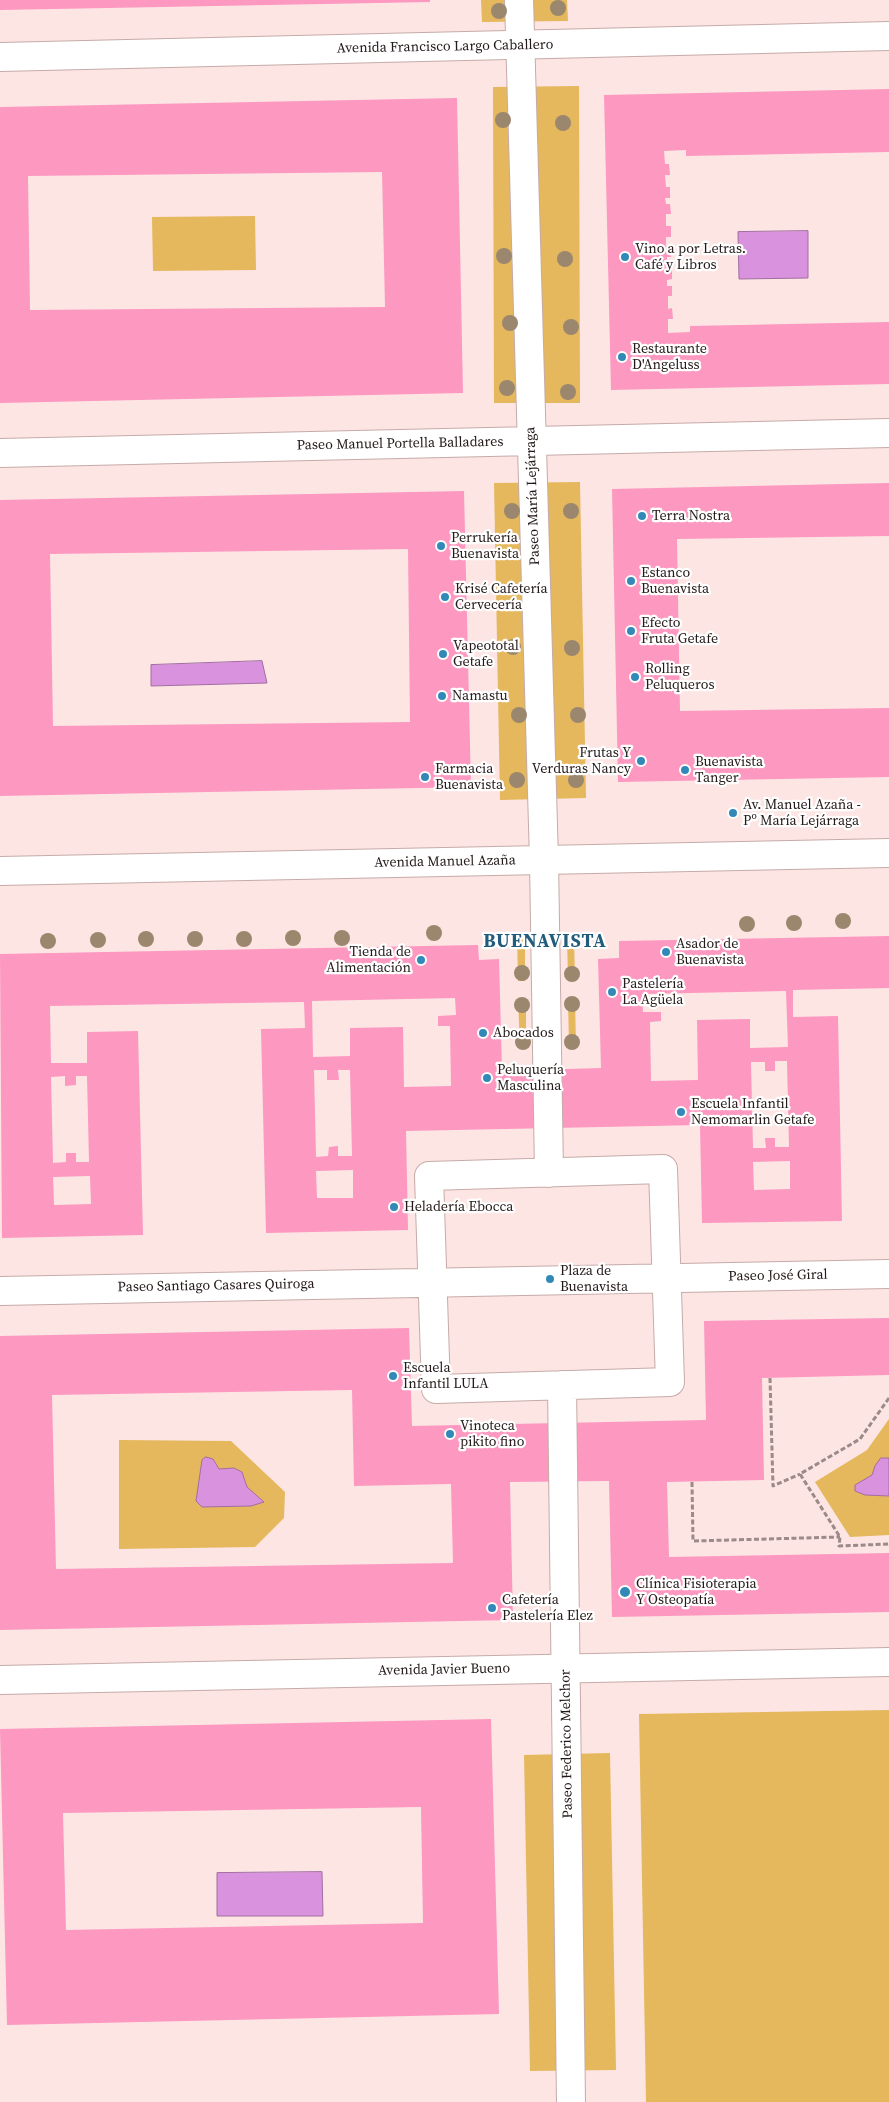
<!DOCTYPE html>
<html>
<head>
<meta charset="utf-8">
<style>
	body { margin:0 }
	canvas { display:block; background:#fce5e3 }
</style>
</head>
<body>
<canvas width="889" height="2102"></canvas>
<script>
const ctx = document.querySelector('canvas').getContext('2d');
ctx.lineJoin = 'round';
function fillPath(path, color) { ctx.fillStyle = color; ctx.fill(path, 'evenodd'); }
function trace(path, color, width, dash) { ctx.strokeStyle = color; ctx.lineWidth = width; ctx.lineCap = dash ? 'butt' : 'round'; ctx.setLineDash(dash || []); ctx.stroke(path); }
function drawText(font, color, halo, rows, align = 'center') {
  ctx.font = font + ' "Source Serif 4",serif'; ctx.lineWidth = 4.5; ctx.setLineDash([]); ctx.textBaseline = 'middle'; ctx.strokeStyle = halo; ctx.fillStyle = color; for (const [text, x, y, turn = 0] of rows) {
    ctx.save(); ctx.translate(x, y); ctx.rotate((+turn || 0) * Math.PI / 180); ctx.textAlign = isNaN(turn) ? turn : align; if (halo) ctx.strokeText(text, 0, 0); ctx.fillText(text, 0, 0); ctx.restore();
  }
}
fillPath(new Path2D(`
	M 481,0 L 567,0 L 568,21 L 482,22 Z
	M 579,86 L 580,403 L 494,403 L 493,87 Z
	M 255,216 L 256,270 L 153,271 L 152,217 Z
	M 580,482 L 586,798 L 500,800 L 494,483 Z
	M 525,935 L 525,981 L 518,981 L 517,936 Z
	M 567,936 L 574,936 L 575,981 L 568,981 Z
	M 518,1000 L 526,1001 L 526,1045 L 520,1046 Z
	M 575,1000 L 576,1045 L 569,1046 L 568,1001 Z
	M 889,1419 L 889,1535 L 850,1537 L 815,1482 L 867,1450 Z
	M 119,1440 L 231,1441 L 285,1492 L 284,1518 L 255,1547 L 119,1549 Z
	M 889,1710 L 889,2102 L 646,2102 L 639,1714 Z
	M 610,1753 L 616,2070 L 530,2071 L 524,1755 Z`), '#e5b85d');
const water = new Path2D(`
	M 808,231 L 808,278 L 739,279 L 738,232 Z
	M 262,661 L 267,683 L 151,686 L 151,665 Z
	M 206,1457 L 213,1459 L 219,1469 L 234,1468 L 242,1472 L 247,1487 L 264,1502 L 251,1506 L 202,1507 L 196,1501 L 202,1460 Z
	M 881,1458 L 889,1458 L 889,1496 L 865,1495 L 855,1491 L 855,1485 L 872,1475 L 875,1466 Z
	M 322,1872 L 323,1916 L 217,1916 L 217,1873 Z`);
fillPath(water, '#d992dd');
trace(water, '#a26ea2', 1);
fillPath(new Path2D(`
	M 0,0 L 430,0 L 430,2 L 0,10 Z
	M 889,89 L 889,152 L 686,156 L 686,150 L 664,151 L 665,164 L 669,164 L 670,175 L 665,175 L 666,187 L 670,187 L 670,198 L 665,198 L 666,204 L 670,204 L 671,214 L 666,214 L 666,226 L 671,226 L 671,237 L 666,237 L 666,246 L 671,247 L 671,257 L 667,257 L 667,269 L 672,269 L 672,279 L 667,280 L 667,286 L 672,286 L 672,296 L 668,296 L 668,309 L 672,308 L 673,319 L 668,319 L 668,333 L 690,332 L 690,326 L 889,322 L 889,384 L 611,390 L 604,95 Z
	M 457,98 L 463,393 L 0,403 L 0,107 ZM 382,172 L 385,307 L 30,310 L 28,176 Z
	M 889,483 L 889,536 L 677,539 L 680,711 L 889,708 L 889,777 L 618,782 L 612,489 Z
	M 464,491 L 471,787 L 0,796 L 0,500 ZM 408,549 L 410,722 L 53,726 L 50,554 Z
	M 889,936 L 889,988 L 793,990 L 793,1017 L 838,1016 L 842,1221 L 702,1223 L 700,1125 L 406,1131 L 408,1230 L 266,1233 L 261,1029 L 305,1028 L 304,1002 L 50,1006 L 51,1063 L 87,1063 L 87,1032 L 138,1031 L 143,1235 L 2,1238 L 0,954 L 478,945 L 479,960 L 499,959 L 502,1071 L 601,1068 L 598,959 L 619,958 L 619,941 ZM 786,991 L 788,1047 L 750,1048 L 750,1019 L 697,1020 L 698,1080 L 651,1081 L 650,1022 L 661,1021 L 661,1012 L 643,1012 L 642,994 ZM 455,998 L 456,1015 L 438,1016 L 438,1026 L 450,1026 L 451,1086 L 404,1087 L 403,1027 L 350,1028 L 350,1056 L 313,1057 L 312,1001 ZM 775,1061 L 787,1061 L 789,1147 L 775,1147 L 775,1138 L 765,1138 L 766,1148 L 753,1148 L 751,1062 L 765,1062 L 765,1071 L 775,1071 ZM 314,1070 L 327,1070 L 327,1080 L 339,1080 L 338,1070 L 350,1070 L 352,1156 L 338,1156 L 338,1146 L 329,1147 L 328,1156 L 316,1157 ZM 65,1076 L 65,1086 L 76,1085 L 76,1076 L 87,1076 L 89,1162 L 76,1162 L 76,1153 L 66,1153 L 66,1162 L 53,1163 L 51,1077 ZM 790,1161 L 790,1189 L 754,1190 L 753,1162 ZM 353,1170 L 353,1198 L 317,1198 L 316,1171 ZM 90,1176 L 91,1204 L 54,1205 L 53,1177 Z
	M 889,1318 L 889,1375 L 762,1378 L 764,1480 L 667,1482 L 669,1557 L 889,1553 L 889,1612 L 612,1617 L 609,1481 L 510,1482 L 513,1620 L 0,1630 L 0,1336 L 409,1328 L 412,1426 L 706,1420 L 704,1321 ZM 352,1390 L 354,1486 L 451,1484 L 453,1563 L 56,1569 L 52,1395 Z
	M 491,1719 L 499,2014 L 7,2025 L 0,1729 ZM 421,1807 L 423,1923 L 66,1930 L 63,1813 Z`), '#fd98c1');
const pedestrian = new Path2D(`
	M 519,0 L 544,860 L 549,1173
	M 0,453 L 889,433
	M 663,1169 L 670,1382 L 436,1389 L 429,1176 Z
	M 0,1291 L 889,1274
	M 562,1385 L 571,2102`);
const minor = new Path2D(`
	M 0,57 L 889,36
	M 0,1680 L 889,1662`);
const tertiary = new Path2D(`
	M 0,871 L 889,853`);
trace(pedestrian, '#c6aba8', 30);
trace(minor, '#c6aba8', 30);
trace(tertiary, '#c6aba8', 30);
trace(new Path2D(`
	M 770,1378 L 773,1486 L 800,1474
	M 889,1398 L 860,1439 L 800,1474 L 840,1537 L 839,1546 L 889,1544
	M 692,1482 L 693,1541 L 840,1537`), '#9b8a88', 3, [5, 2.5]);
trace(pedestrian, '#fff', 28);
trace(minor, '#fff', 28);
trace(tertiary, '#fff', 28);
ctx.fillStyle = '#9b866e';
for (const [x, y] of [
	[558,8],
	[499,11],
	[503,120],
	[563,123],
	[504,256],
	[565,259],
	[510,323],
	[571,327],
	[507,388],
	[568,392],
	[512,511],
	[571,511],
	[513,647],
	[572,648],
	[519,715],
	[578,715],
	[517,780],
	[576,780],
	[843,921],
	[794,923],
	[747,924],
	[434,933],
	[293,938],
	[342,938],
	[146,939],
	[195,939],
	[244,939],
	[98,940],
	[48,941],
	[522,973],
	[572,974],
	[572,1004],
	[522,1005],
	[523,1042],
	[572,1042]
]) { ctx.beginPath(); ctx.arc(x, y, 8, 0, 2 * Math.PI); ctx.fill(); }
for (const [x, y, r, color] of [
	[625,257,5,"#3288b7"],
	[622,357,5,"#3288b7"],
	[642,516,5,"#3288b7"],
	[441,546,5,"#3288b7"],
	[631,581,5,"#3288b7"],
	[445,597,5,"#3288b7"],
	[631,631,5,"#3288b7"],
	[443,654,5,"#3288b7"],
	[635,677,5,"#3288b7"],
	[442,696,5,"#3288b7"],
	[641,761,5,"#3288b7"],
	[685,770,5,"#3288b7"],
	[425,777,5,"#3288b7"],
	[733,813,5,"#3288b7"],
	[666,952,5,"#3288b7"],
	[421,960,5,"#3288b7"],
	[612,992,5,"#3288b7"],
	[483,1033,5,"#3288b7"],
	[487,1078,5,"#3288b7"],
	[681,1112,5,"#3288b7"],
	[394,1207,5,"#3288b7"],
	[550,1279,5,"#3288b7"],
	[393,1376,5,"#3288b7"],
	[450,1434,5,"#3288b7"],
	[625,1592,6,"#3288b7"],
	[492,1608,5,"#3288b7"]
]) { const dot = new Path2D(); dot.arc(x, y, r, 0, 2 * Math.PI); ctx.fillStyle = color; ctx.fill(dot); trace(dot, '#fff', 2); }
drawText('14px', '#231918', '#fff', [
	["Avenida Francisco Largo Caballero",445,47,-1],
	["Paseo Manuel Portella Balladares",400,444,-1],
	["Paseo María Lejárraga",533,496,-92],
	["Avenida Manuel Azaña",445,862,-1],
	["Paseo José Giral",778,1276,-1],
	["Paseo Santiago Casares Quiroga",216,1286,-1],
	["Avenida Javier Bueno",444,1670,-1],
	["Paseo Federico Melchor",567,1744,-91]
]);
drawText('14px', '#231918', '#fff', [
	["Vino a por Letras.",635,249],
	["Café y Libros",635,265],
	["Restaurante",632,349],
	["D'Angeluss",632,365],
	["Terra Nostra",652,516],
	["Perrukería",451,538],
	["Buenavista",451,554],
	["Estanco",641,573],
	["Buenavista",641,589],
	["Krisé Cafetería",455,589],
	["Cervecería",455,605],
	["Efecto",641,623],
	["Fruta Getafe",641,639],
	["Vapeototal",453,646],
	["Getafe",453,662],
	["Rolling",645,669],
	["Peluqueros",645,685],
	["Namastu",452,696],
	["Frutas Y",631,753,"right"],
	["Verduras Nancy",631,769,"right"],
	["Buenavista",695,762],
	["Tanger",695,778],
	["Farmacia",435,769],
	["Buenavista",435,785],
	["Av. Manuel Azaña -",743,805],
	["Pº María Lejárraga",743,821],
	["Asador de",676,944],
	["Buenavista",676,960],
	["Tienda de",411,952,"right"],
	["Alimentación",411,968,"right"],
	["Pastelería",622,984],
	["La Agüela",622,1000],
	["Abocados",493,1033],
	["Peluquería",497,1070],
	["Masculina",497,1086],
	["Escuela Infantil",691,1104],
	["Nemomarlin Getafe",691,1120],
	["Heladería Ebocca",404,1207],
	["Plaza de",560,1271],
	["Buenavista",560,1287],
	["Escuela",403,1368],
	["Infantil LULA",403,1384],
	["Vinoteca",460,1426],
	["pikito fino",460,1442],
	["Clínica Fisioterapia",636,1584],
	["Y Osteopatía",636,1600],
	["Cafetería",502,1600],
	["Pastelería Elez",502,1616]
], 'left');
ctx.letterSpacing = '1px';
drawText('bold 19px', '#215c7c', '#fff', [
	["BUENAVISTA",545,942]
]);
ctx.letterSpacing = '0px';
</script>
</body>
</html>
